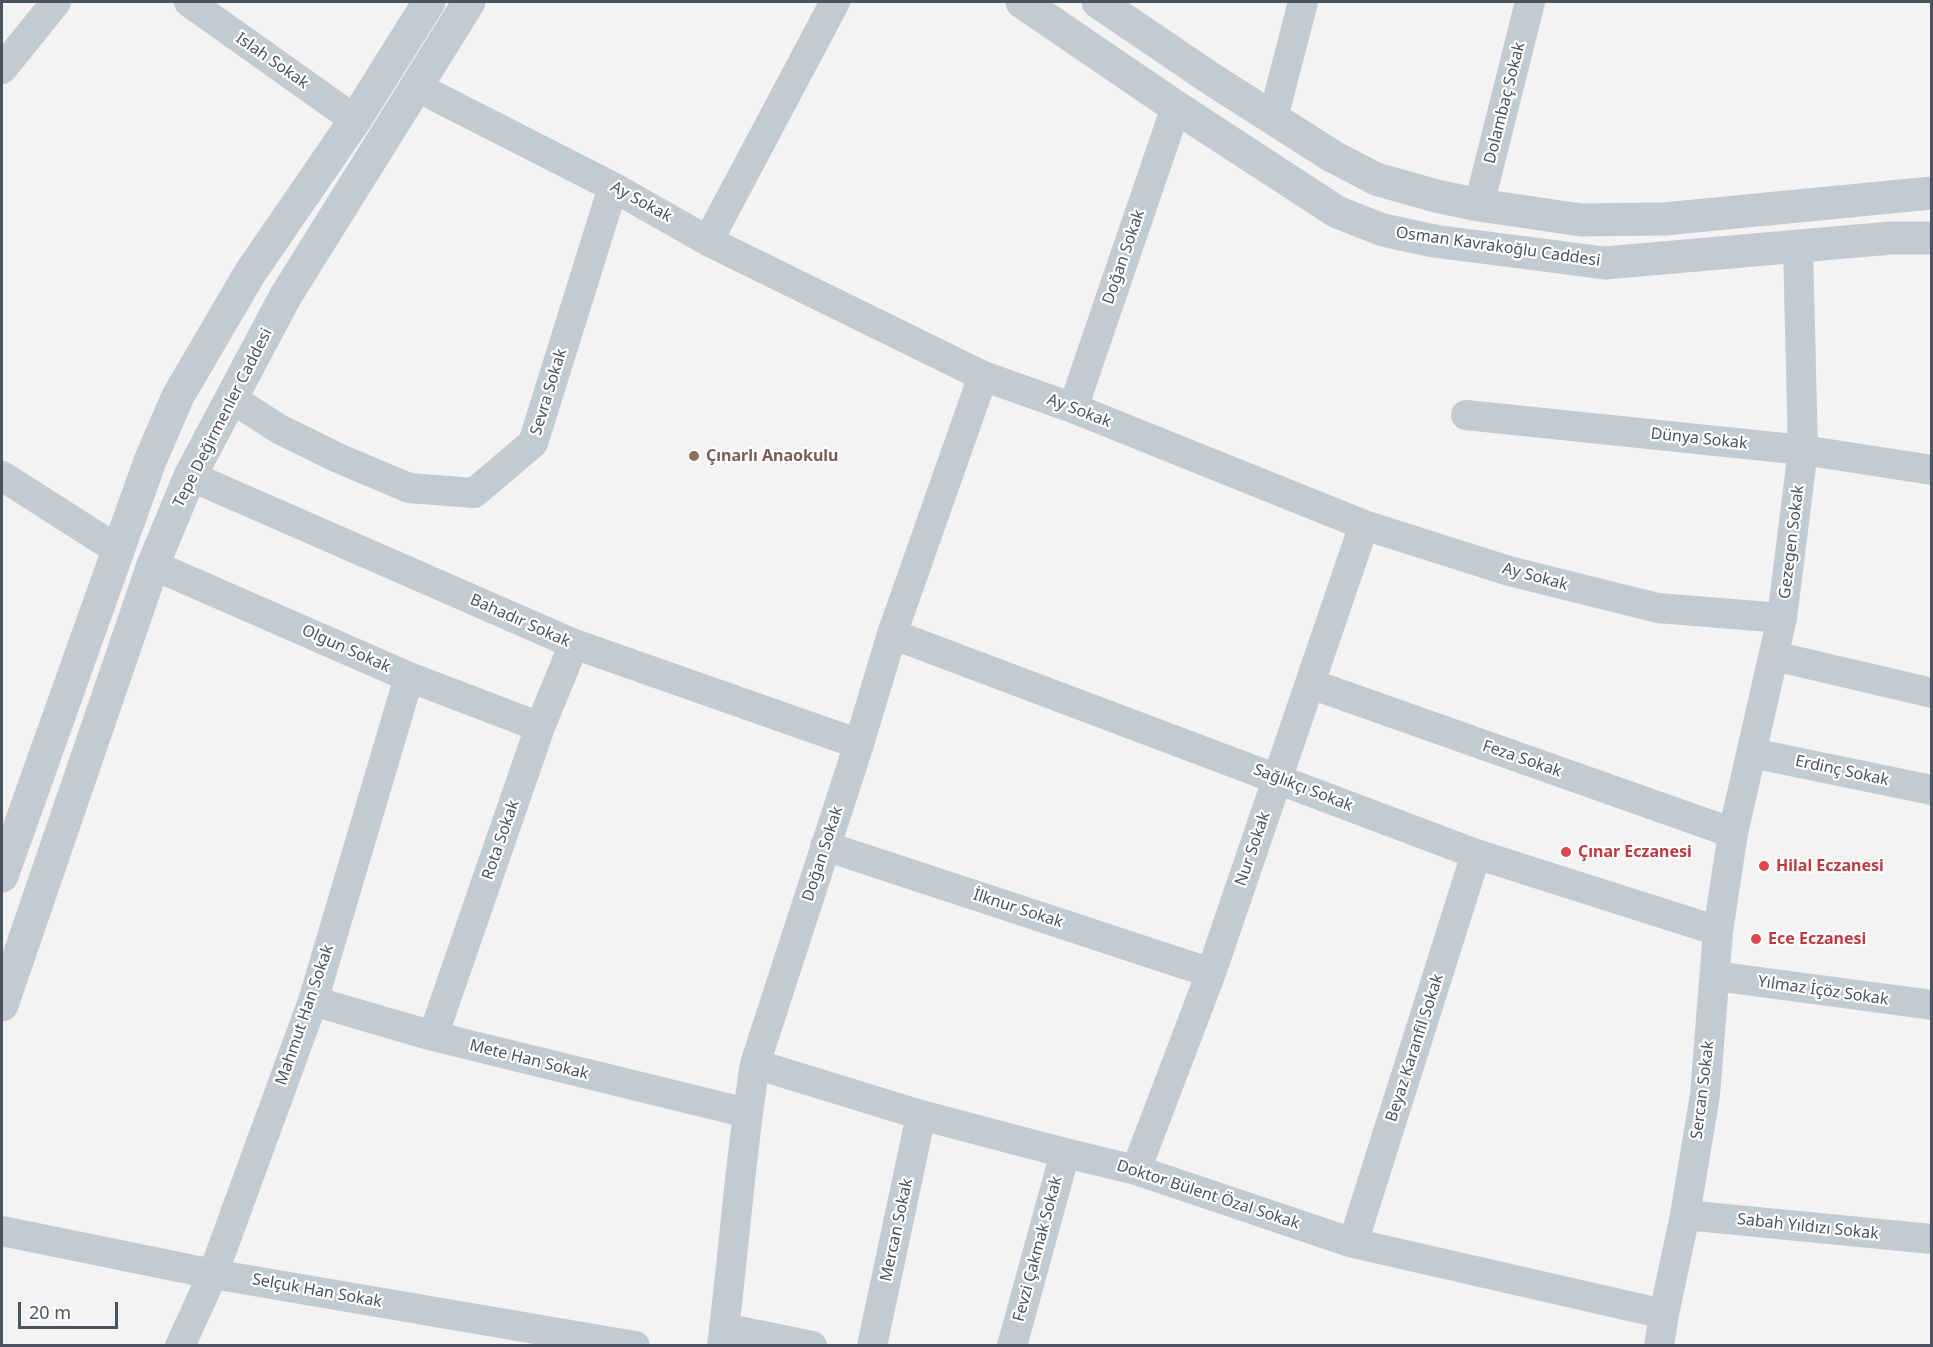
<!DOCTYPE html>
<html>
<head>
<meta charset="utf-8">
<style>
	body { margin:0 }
	#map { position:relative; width:1933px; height:1347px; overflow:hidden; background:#f4f2f2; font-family:"Noto Sans",sans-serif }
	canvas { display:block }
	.frame { position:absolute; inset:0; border:3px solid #4a535e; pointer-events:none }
	.scale { position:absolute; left:18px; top:1302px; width:100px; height:27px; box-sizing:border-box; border:3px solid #4a535e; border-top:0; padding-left:8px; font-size:18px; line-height:21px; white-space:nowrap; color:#4a535e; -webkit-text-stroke:4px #fff; paint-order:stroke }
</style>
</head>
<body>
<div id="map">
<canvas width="1933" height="1347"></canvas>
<div class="frame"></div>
<div class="scale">20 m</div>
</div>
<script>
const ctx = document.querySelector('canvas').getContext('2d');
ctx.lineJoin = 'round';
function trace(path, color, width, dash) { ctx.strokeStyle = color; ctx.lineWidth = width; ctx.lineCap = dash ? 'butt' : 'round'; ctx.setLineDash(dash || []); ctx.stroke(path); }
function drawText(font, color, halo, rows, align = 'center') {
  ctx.font = font + ' "Noto Sans",sans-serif'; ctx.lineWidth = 4.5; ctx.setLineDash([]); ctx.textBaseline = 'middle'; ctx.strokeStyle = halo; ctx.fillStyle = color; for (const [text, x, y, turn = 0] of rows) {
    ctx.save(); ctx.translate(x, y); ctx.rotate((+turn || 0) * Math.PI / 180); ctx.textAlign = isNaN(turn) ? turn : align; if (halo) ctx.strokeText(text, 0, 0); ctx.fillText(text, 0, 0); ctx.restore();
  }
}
trace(new Path2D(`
	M 189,2 L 355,120
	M 2,69 L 56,2
	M 417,87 L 613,187 L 708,241 L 983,376 L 1073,408 L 1364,525 L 1509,571 L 1658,608 L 1782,618
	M 1273,118 L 1303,2
	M 1479,205 L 1530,2
	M 708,241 L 835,2
	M 231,398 L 279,429 L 338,458 L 409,488 L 474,493 L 533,443 L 613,187
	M 1073,408 L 1176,107
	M 1466,415 L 1803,450 L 1932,470
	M 2,476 L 118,550
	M 190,476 L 574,644 L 859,744
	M 153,565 L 409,677 L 540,727
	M 892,634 L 1476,854 L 1718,931
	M 1774,656 L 1932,693
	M 1311,684 L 1733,833
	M 1752,753 L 1932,790
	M 825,846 L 1211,973
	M 1715,976 L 1932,1005
	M 313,1001 L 433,1036 L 747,1113
	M 433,1036 L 540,727 L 574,644
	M 755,1064 L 921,1115 L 1065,1153 L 1136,1170 L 1353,1243 L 1664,1314
	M 1136,1170 L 1211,973 L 1364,525
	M 1685,1215 L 1932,1239
	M 2,1231 L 213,1274 L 635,1346
	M 1353,1243 L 1476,854
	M 724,1328 L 812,1346
	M 180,1346 L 213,1274 L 313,1001 L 409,677
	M 722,1346 C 734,1252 740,1157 755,1064 L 859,744 L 892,634 L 983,376
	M 872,1346 L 921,1115
	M 1012,1346 L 1065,1153
	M 1659,1346 L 1664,1314 L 1685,1215 L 1705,1095 L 1718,931 L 1733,833 L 1782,618 L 1803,450 L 1798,247`), '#c3cbd2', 30);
trace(new Path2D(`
	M 1022,2 L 1176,107 L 1337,212 L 1383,230 L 1434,241 L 1605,263 L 1891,238 L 1932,238
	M 1098,2 L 1210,78 L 1332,156 L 1376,179 L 1436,196 L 1479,205 L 1581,220 L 1664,219 L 1932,193
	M 2,876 L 150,461 L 178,396 L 250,273 L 355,120 L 429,2
	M 2,1005 L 153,565 L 190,476 L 285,297 L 469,2`), '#c3cbd2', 33);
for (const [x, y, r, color] of [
	[694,456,6,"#8d6e63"],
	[1566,852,6,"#e0444e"],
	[1764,866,6,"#e0444e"],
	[1756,939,6,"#e0444e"]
]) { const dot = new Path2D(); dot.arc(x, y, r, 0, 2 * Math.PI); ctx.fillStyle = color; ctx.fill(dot); trace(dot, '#fff', 2); }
drawText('16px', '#4a535e', '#fff', [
	["Islah Sokak",272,61,35],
	["Dolambaç Sokak",1505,103,-76],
	["Ay Sokak",641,202,29],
	["Osman Kavrakoğlu Caddesi",1498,247,8],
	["Doğan Sokak",1124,257,-71],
	["Sevra Sokak",549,392,-73],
	["Ay Sokak",1079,411,21],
	["Tepe Değirmenler Caddesi",223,418,-63],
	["Dünya Sokak",1699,439,6],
	["Gezegen Sokak",1792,542,-83],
	["Ay Sokak",1535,577,15],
	["Bahadır Sokak",520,621,24],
	["Olgun Sokak",346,649,24],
	["Feza Sokak",1522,759,19],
	["Erdinç Sokak",1842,771,12],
	["Sağlıkçı Sokak",1303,788,21],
	["Rota Sokak",501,840,-71],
	["Nur Sokak",1253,849,-71],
	["Doğan Sokak",823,854,-72],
	["İlknur Sokak",1018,909,18],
	["Yılmaz İçöz Sokak",1823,991,8],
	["Mahmut Han Sokak",305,1015,-71],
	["Beyaz Karanfil Sokak",1415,1048,-72],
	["Mete Han Sokak",529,1060,14],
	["Sercan Sokak",1703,1090,-83],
	["Doktor Bülent Özal Sokak",1208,1195,18],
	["Sabah Yıldızı Sokak",1808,1227,6],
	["Mercan Sokak",897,1230,-78],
	["Fevzi Çakmak Sokak",1038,1249,-75],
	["Selçuk Han Sokak",317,1291,10]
]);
drawText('bold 16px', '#785e54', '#fff', [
	["Çınarlı Anaokulu",706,456]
], 'left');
drawText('bold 16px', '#be3a42', '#fff', [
	["Çınar Eczanesi",1578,852],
	["Hilal Eczanesi",1776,866],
	["Ece Eczanesi",1768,939]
], 'left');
</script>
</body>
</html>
